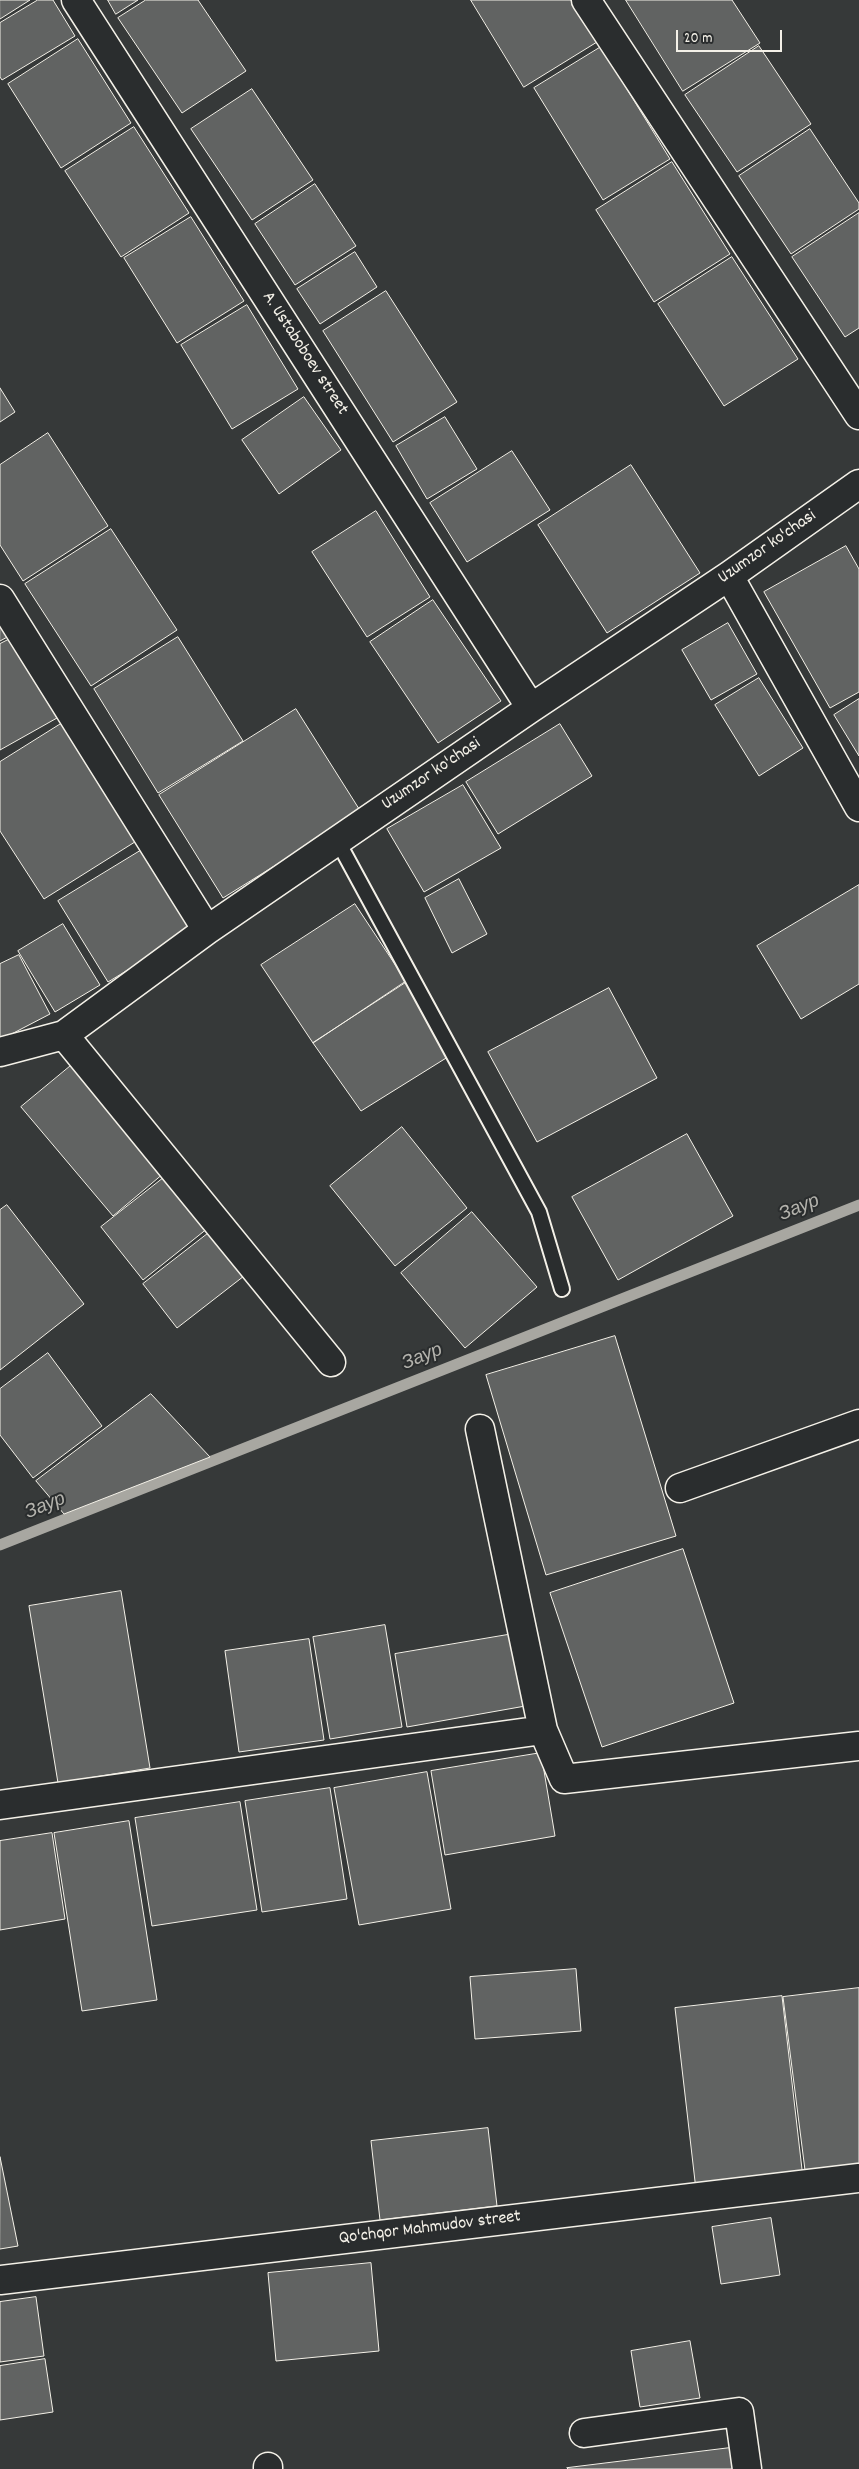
<!DOCTYPE html>
<html>
<head>
<meta charset="utf-8">
<style>
	body { margin:0 }
	#map { position:relative; width:859px; height:2469px; overflow:hidden; background:#363939; font-family:Dekko,sans-serif }
	canvas { display:block }
	.scale { position:absolute; left:676px; top:30px; width:106px; height:22px; box-sizing:border-box; border:2px solid #f4f1e8; border-top:0; padding-left:6px; font-size:15px; line-height:18px; white-space:nowrap; color:#f4f1e8; -webkit-text-stroke:4px #2a2d2e; paint-order:stroke }
</style>
</head>
<body>
<div id="map">
<canvas width="859" height="2469"></canvas>
<div class="scale">20 m</div>
</div>
<script>
const ctx = document.querySelector('canvas').getContext('2d');
ctx.lineJoin = 'round';
function trace(path, color, width, dash) { ctx.strokeStyle = color; ctx.lineWidth = width; ctx.lineCap = dash ? 'butt' : 'round'; ctx.setLineDash(dash || []); ctx.stroke(path); }
function fillPath(path, color) { ctx.fillStyle = color; ctx.fill(path, 'evenodd'); }
function drawText(font, color, halo, rows, align = 'center') {
  ctx.font = font + ' Dekko,sans-serif'; ctx.lineWidth = 4; ctx.setLineDash([]); ctx.textBaseline = 'middle'; ctx.strokeStyle = halo; ctx.fillStyle = color; for (const [text, x, y, turn = 0] of rows) {
    ctx.save(); ctx.translate(x, y); ctx.rotate((+turn || 0) * Math.PI / 180); ctx.textAlign = isNaN(turn) ? turn : align; if (halo) ctx.strokeText(text, 0, 0); ctx.fillText(text, 0, 0); ctx.restore();
  }
}
trace(new Path2D(`
	M 0,1545 L 859,1205`), '#a8a7a1', 11);
const building = new Path2D(`
	M 0,0 L 30,0 L 0,19 Z
	M 38,0 L 53,0 L 75,36 L 2,80 L 0,77 L 0,23 Z
	M 108,0 L 138,0 L 116,14 Z
	M 146,0 L 198,0 L 246,71 L 182,113 L 118,18 Z
	M 471,0 L 571,0 L 597,42 L 524,87 Z
	M 626,0 L 732,0 L 760,43 L 683,91 Z
	M 78,39 L 131,123 L 61,168 L 8,84 Z
	M 759,46 L 811,124 L 737,172 L 685,95 Z
	M 601,47 L 670,159 L 603,200 L 534,88 Z
	M 252,89 L 313,180 L 252,220 L 191,129 Z
	M 134,127 L 189,213 L 121,257 L 65,171 Z
	M 810,129 L 859,203 L 859,209 L 791,254 L 739,176 Z
	M 672,162 L 730,254 L 654,302 L 596,210 Z
	M 315,184 L 356,246 L 295,285 L 255,224 Z
	M 859,213 L 859,328 L 845,337 L 792,257 Z
	M 191,217 L 244,301 L 177,343 L 124,258 Z
	M 355,252 L 377,287 L 320,324 L 297,289 Z
	M 732,257 L 798,359 L 724,406 L 658,304 Z
	M 386,291 L 457,402 L 393,442 L 323,331 Z
	M 247,305 L 298,389 L 232,429 L 181,345 Z
	M 0,388 L 15,412 L 0,422 Z
	M 304,397 L 341,450 L 279,494 L 242,440 Z
	M 445,417 L 477,469 L 427,499 L 396,446 Z
	M 48,433 L 108,526 L 23,581 L 0,545 L 0,465 Z
	M 512,451 L 550,510 L 467,562 L 430,503 Z
	M 631,465 L 700,573 L 607,633 L 538,525 Z
	M 376,511 L 430,597 L 367,637 L 312,552 Z
	M 111,529 L 177,630 L 91,686 L 25,584 Z
	M 846,546 L 859,569 L 859,692 L 830,708 L 764,592 Z
	M 433,600 L 501,701 L 438,743 L 370,642 Z
	M 0,617 L 11,635 L 0,641 Z
	M 728,623 L 757,674 L 711,700 L 682,650 Z
	M 178,637 L 243,741 L 158,793 L 94,689 Z
	M 12,638 L 57,718 L 0,750 L 0,644 Z
	M 759,678 L 803,748 L 759,776 L 715,705 Z
	M 859,699 L 859,756 L 834,715 Z
	M 296,709 L 361,812 L 223,898 L 159,795 Z
	M 64,722 L 138,840 L 44,899 L 0,831 L 0,762 Z
	M 560,724 L 592,776 L 498,834 L 466,782 Z
	M 463,785 L 501,848 L 424,892 L 387,829 Z
	M 145,848 L 195,929 L 108,982 L 58,901 Z
	M 459,879 L 487,934 L 452,953 L 425,898 Z
	M 859,885 L 859,984 L 801,1019 L 757,946 Z
	M 355,904 L 406,981 L 313,1043 L 261,965 Z
	M 63,924 L 100,985 L 55,1012 L 18,951 Z
	M 19,955 L 50,1014 L 0,1040 L 0,964 Z
	M 407,982 L 451,1055 L 361,1111 L 313,1043 Z
	M 609,988 L 657,1078 L 537,1142 L 488,1052 Z
	M 73,1064 L 164,1173 L 113,1216 L 21,1107 Z
	M 402,1127 L 467,1208 L 395,1266 L 330,1186 Z
	M 687,1134 L 733,1216 L 618,1280 L 572,1197 Z
	M 166,1176 L 208,1228 L 143,1280 L 101,1227 Z
	M 7,1205 L 84,1304 L 0,1370 L 0,1210 Z
	M 472,1212 L 537,1287 L 465,1348 L 401,1273 Z
	M 210,1232 L 244,1276 L 177,1328 L 143,1284 Z
	M 615,1336 L 676,1536 L 546,1575 L 486,1375 Z
	M 48,1353 L 102,1426 L 33,1478 L 0,1435 L 0,1389 Z
	M 151,1394 L 210,1457 L 64,1514 L 36,1481 Z
	M 683,1549 L 734,1703 L 602,1747 L 550,1593 Z
	M 121,1591 L 150,1768 L 58,1783 L 29,1606 Z
	M 385,1625 L 402,1727 L 330,1739 L 313,1637 Z
	M 519,1633 L 531,1705 L 407,1727 L 395,1654 Z
	M 309,1639 L 324,1740 L 239,1752 L 225,1651 Z
	M 541,1753 L 555,1836 L 445,1855 L 431,1771 Z
	M 427,1772 L 451,1909 L 359,1925 L 334,1788 Z
	M 330,1788 L 347,1899 L 262,1912 L 245,1801 Z
	M 240,1802 L 257,1910 L 152,1926 L 135,1818 Z
	M 129,1821 L 157,2000 L 82,2011 L 54,1833 Z
	M 52,1833 L 65,1919 L 0,1930 L 0,1841 Z
	M 576,1969 L 581,2031 L 475,2039 L 470,1977 Z
	M 859,1988 L 859,2171 L 806,2178 L 783,1997 Z
	M 782,1996 L 803,2178 L 696,2190 L 675,2008 Z
	M 488,2128 L 497,2206 L 380,2220 L 371,2141 Z
	M 0,2157 L 18,2246 L 0,2249 Z
	M 771,2218 L 780,2275 L 721,2284 L 712,2227 Z
	M 371,2263 L 379,2351 L 276,2361 L 268,2273 Z
	M 36,2297 L 44,2356 L 0,2362 L 0,2302 Z
	M 690,2341 L 700,2398 L 640,2407 L 631,2351 Z
	M 45,2359 L 53,2412 L 0,2420 L 0,2366 Z
	M 730,2448 L 733,2469 L 568,2469 L 567,2468 Z`);
fillPath(building, '#616362');
trace(building, '#f4f1e8', 1);
const service = new Path2D(`
	M 337,840 L 539,1212 L 562,1289`);
const minor = new Path2D(`
	M 76,0 L 531,708
	M 586,0 L 859,415
	M 729,576 L 859,807
	M 0,599 L 207,930
	M 64,1035 L 331,1362
	M 0,1052 L 64,1035 L 207,930 L 531,708 L 729,576 L 859,484
	M 680,1488 L 859,1424
	M 543,1730 L 564,1779 L 859,1746
	M 0,1805 L 543,1730 L 480,1429
	M 0,2280 L 859,2178
	M 584,2433 L 739,2412 L 747,2469
	M 268,2467 L 268,2469`);
trace(service, '#f4f1e8', 18);
trace(minor, '#f4f1e8', 31);
trace(service, '#2a2d2e', 14);
trace(minor, '#2a2d2e', 28);
drawText('18px', '#f4f1e8', '#2a2d2e', [
	["A. Ustaboboev street",304,354,57],
	["Uzumzor ko'chasi",768,548,-35],
	["Uzumzor ko'chasi",432,775,-34],
	["Qo'chqor Mahmudov street",430,2229,-7]
]);
drawText('italic 19px', '#b4b3ad', '#2a2d2e', [
	["Заур",800,1210,-22],
	["Заур",423,1359,-22],
	["Заур",46,1508,-22]
]);
</script>
</body>
</html>
